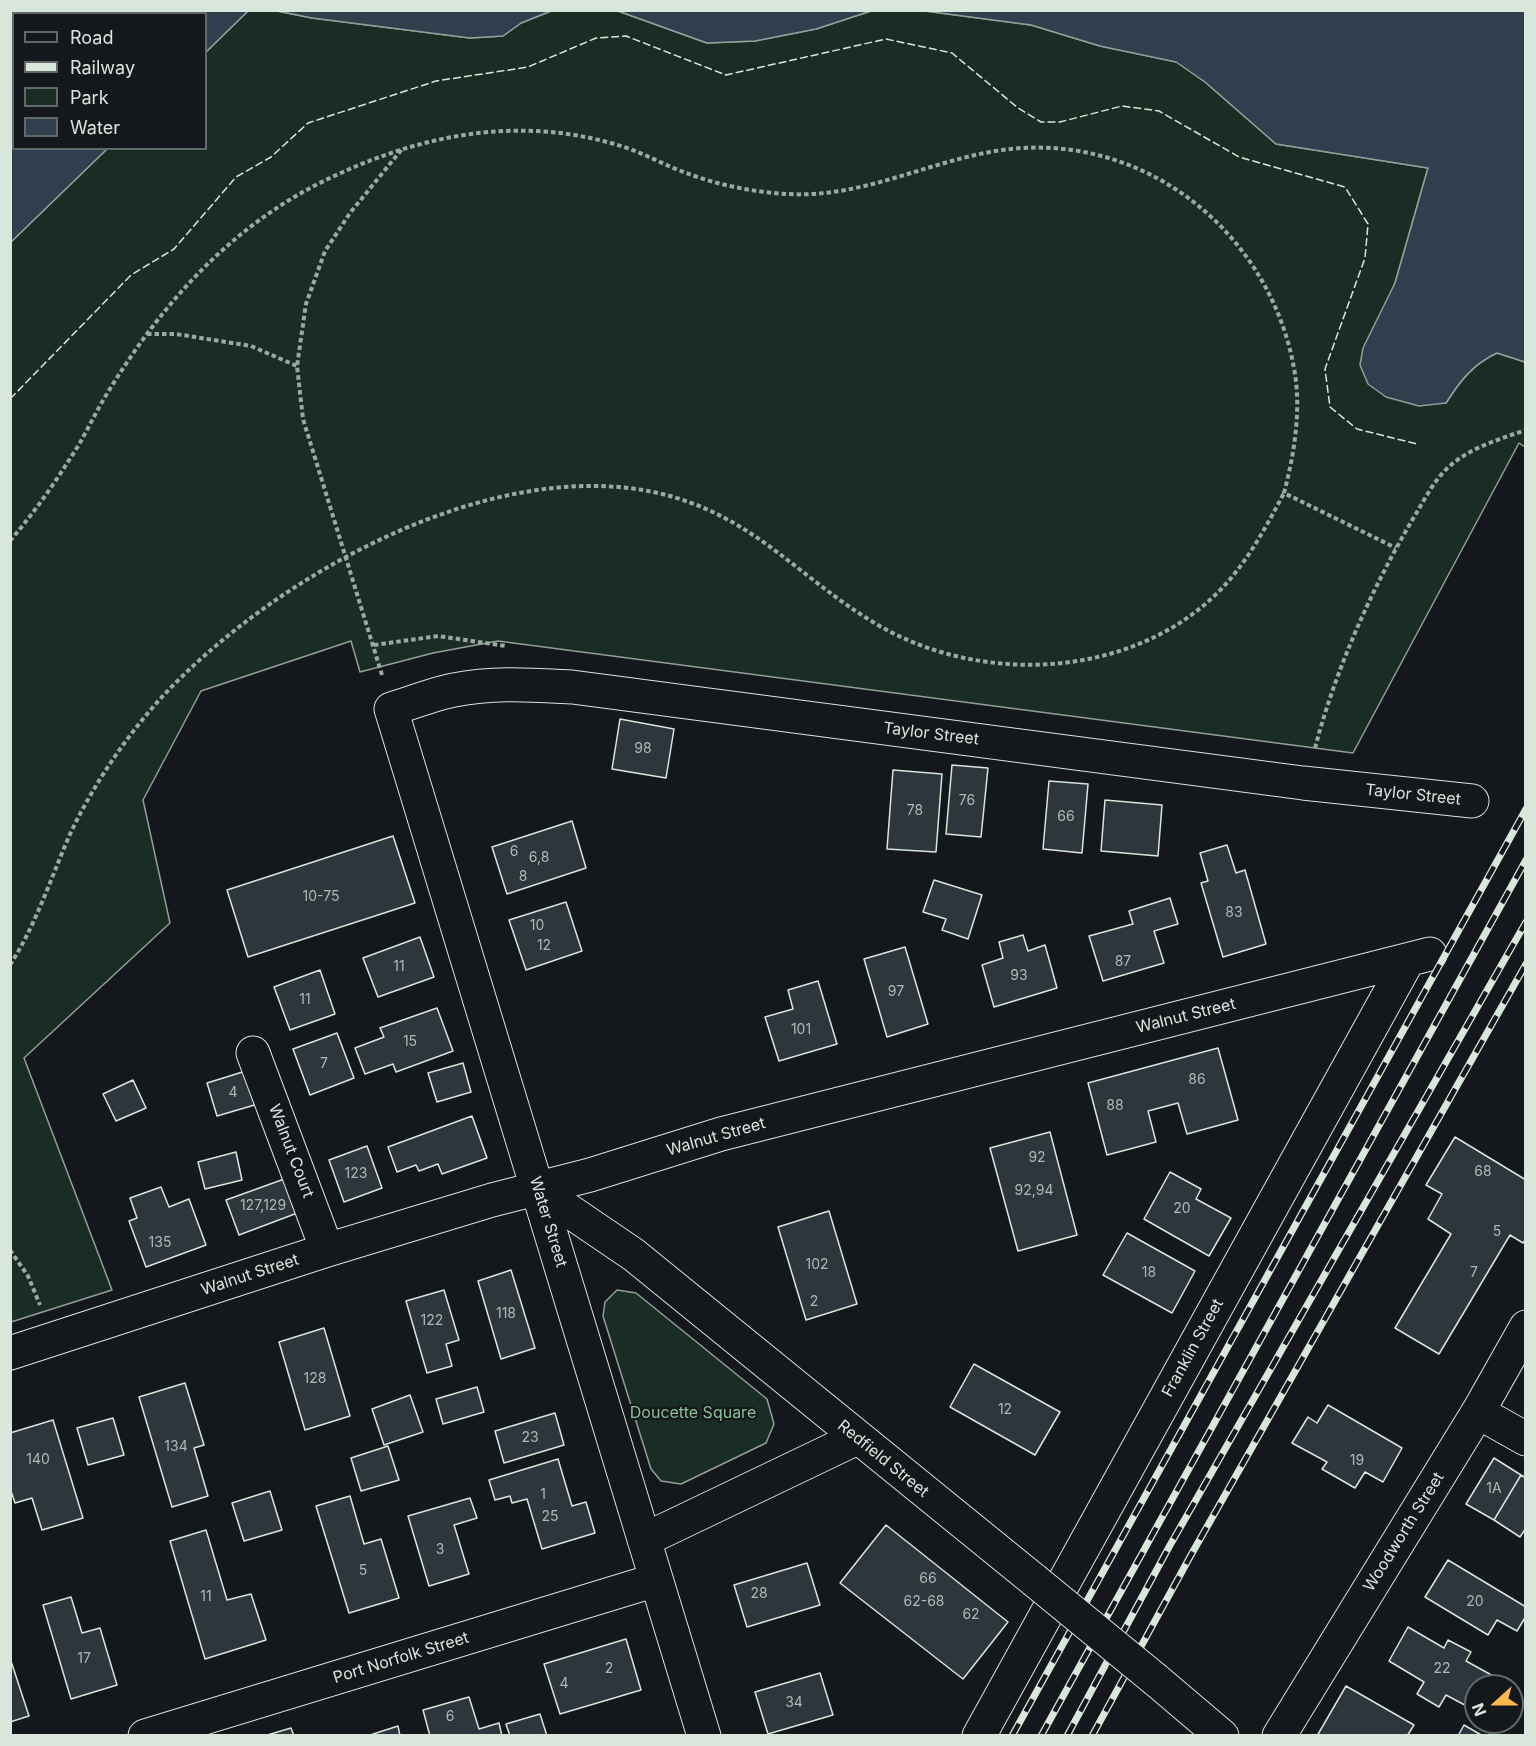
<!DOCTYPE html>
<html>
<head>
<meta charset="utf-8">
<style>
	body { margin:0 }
	#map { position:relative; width:1536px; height:1746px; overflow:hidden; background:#14181c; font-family:Inter,sans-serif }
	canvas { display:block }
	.frame { position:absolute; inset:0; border:12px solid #d8e6dc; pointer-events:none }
	.legend { position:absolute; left:12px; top:12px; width:195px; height:138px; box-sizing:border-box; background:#14181c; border:2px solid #626a69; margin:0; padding:8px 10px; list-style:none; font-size:18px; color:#d8e6dc }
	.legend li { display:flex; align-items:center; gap:12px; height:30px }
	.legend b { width:30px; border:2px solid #626a69 }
	.north { position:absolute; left:1464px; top:1674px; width:60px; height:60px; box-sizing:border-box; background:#14181c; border:2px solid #626a69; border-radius:50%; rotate:249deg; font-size:16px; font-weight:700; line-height:24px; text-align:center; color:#d8e6dc }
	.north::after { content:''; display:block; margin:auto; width:21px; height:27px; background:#ffb74d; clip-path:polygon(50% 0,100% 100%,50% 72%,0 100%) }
</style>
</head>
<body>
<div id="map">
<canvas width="1536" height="1746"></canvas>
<div class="frame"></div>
<ul class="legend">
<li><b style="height:8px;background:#14181c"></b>Road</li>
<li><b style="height:8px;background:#d8e6dc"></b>Railway</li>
<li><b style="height:16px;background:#1a2d24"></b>Park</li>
<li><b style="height:16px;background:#2f3f4d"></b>Water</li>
</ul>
<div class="north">N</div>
</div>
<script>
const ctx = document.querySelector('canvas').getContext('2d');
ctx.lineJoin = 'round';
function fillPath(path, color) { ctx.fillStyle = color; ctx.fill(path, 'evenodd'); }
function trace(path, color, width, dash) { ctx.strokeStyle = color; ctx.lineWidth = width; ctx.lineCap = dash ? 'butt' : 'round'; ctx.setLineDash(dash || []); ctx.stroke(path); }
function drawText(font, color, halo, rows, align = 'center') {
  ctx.font = font + ' Inter,sans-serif'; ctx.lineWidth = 4.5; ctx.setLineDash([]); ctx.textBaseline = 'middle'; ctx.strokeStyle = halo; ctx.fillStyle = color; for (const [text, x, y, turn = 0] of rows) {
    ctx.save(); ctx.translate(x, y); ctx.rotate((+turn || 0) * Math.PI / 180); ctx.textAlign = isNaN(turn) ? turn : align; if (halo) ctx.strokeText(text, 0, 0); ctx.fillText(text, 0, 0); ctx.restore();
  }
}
const green = new Path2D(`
	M 248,11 L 277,11 L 312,18 L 470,38 L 503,36 L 521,23 L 551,11 L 618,11 L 707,43 L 755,41 L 816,29 L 871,11 L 925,11 L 1031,25 L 1100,46 L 1177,62 L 1205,82 L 1276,144 L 1428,168 L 1395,283 L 1381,315 L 1446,403 C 1460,381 1473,364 1497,353 L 1525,362 L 1525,447 L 1519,443 L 1353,753 L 498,641 L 433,653 L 360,672 L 351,641 L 201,691 L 143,800 L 170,923 L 24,1058 L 112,1290 L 11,1322 L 11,242 L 107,149 L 206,148 L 206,52 Z
	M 617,1290 L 636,1293 L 767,1399 L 774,1424 L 766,1443 L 681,1484 L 661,1481 L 651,1469 L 603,1316 L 605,1302 Z`);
fillPath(green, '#1a2d24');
trace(green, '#939e99', 1.5);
const water = new Path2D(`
	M 11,10 L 248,10 L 248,11 L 206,52 L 206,14 L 14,14 L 14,148 L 107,149 L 11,242 Z
	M 277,11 L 551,10 L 551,11 L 521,23 L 503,36 L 470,38 L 312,18 Z
	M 618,11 L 871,11 L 816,29 L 755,41 L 707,43 Z
	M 925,11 L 1525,11 L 1525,362 L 1497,353 C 1473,364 1460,381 1446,403 L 1419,406 L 1386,397 L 1368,384 L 1360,365 L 1363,348 L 1395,283 L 1428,168 L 1276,144 L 1205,82 L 1176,62 L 1100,46 L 1031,25 Z`);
fillPath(water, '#2f3f4d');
trace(water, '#939e99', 1.5);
const building = new Path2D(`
	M 620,719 L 674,729 L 666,778 L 612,769 Z
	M 952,765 L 988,768 L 981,837 L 946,834 Z
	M 893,770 L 942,774 L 936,852 L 887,849 Z
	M 1049,781 L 1088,784 L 1082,853 L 1043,849 Z
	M 1105,800 L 1162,805 L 1158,856 L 1101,851 Z
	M 572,821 L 586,868 L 507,894 L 492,847 Z
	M 393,836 L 415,903 L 248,957 L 227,890 Z
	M 1227,845 L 1236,873 L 1245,870 L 1266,944 L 1223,957 L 1201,883 L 1208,881 L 1200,853 Z
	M 934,880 L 982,895 L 968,939 L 942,930 L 946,919 L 923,912 Z
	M 1170,898 L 1178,924 L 1154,931 L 1164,963 L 1103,981 L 1089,936 L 1133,924 L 1129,911 Z
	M 566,902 L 582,951 L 526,970 L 509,920 Z
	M 1023,935 L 1028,951 L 1045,945 L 1057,988 L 994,1007 L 982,965 L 1003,958 L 999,942 Z
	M 420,937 L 434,977 L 378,997 L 363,958 Z
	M 905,947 L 928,1024 L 887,1037 L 864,959 Z
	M 320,970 L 335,1014 L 290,1030 L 274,987 Z
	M 818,981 L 837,1044 L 779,1061 L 765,1017 L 793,1009 L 788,990 Z
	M 437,1008 L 453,1051 L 396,1072 L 393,1064 L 365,1074 L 355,1048 L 384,1037 L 380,1028 Z
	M 337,1033 L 354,1078 L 310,1095 L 293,1049 Z
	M 1218,1048 L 1238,1120 L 1187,1134 L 1178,1103 L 1148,1111 L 1156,1142 L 1107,1155 L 1088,1083 Z
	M 463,1063 L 471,1092 L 437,1102 L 428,1073 Z
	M 249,1070 L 258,1104 L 217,1116 L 207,1083 Z
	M 133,1080 L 146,1108 L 116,1121 L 103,1094 Z
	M 472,1116 L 487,1158 L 442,1174 L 438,1164 L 419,1171 L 416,1165 L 397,1172 L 388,1147 Z
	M 1050,1132 L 1077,1235 L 1018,1251 L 990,1148 Z
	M 1455,1137 L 1526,1180 L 1526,1239 L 1523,1243 L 1510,1235 L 1439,1354 L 1395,1328 L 1451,1234 L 1428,1219 L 1442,1194 L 1426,1185 Z
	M 367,1146 L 382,1188 L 344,1202 L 329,1160 Z
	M 236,1152 L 242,1180 L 205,1189 L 198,1162 Z
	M 1170,1172 L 1201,1189 L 1196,1199 L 1231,1218 L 1209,1256 L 1144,1219 Z
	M 287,1178 L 300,1212 L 239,1235 L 226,1200 Z
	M 161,1187 L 169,1207 L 189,1199 L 206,1245 L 146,1267 L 129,1221 L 137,1218 L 130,1198 Z
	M 829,1211 L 857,1304 L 806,1320 L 778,1227 Z
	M 1127,1233 L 1195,1271 L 1172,1313 L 1103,1275 Z
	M 511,1270 L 535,1348 L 501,1359 L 478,1281 Z
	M 444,1290 L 459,1340 L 446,1344 L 452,1366 L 427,1373 L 406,1301 Z
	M 324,1328 L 350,1416 L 305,1430 L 279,1342 Z
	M 974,1364 L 1060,1412 L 1035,1455 L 950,1407 Z
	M 185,1383 L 204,1445 L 194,1448 L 208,1496 L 172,1507 L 139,1397 Z
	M 477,1387 L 484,1412 L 443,1424 L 436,1399 Z
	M 410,1395 L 423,1432 L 384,1445 L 372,1409 Z
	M 1328,1405 L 1402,1448 L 1383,1482 L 1365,1472 L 1355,1488 L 1322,1469 L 1327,1462 L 1292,1443 L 1308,1417 L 1317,1423 Z
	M 555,1413 L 564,1445 L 504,1463 L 495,1431 Z
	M 113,1418 L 124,1455 L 88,1465 L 77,1428 Z
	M 53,1420 L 83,1518 L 42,1530 L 32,1498 L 15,1503 L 10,1488 L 10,1433 Z
	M 388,1446 L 399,1480 L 361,1491 L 351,1458 Z
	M 1494,1458 L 1521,1475 L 1494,1520 L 1466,1504 Z
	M 558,1459 L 572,1506 L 586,1502 L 595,1533 L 542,1549 L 527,1499 L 512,1503 L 510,1496 L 495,1500 L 489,1480 Z
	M 1521,1475 L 1526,1478 L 1526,1528 L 1520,1537 L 1494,1520 Z
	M 270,1491 L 282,1530 L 244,1541 L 232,1503 Z
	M 350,1496 L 364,1544 L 381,1539 L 399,1598 L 349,1613 L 316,1506 Z
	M 470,1498 L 477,1518 L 454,1525 L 469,1574 L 429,1586 L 408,1516 Z
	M 886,1525 L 1008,1622 L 963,1679 L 840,1583 Z
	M 206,1530 L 227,1600 L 251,1594 L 266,1640 L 205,1659 L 170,1541 Z
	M 1448,1560 L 1526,1607 L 1526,1616 L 1517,1631 L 1497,1620 L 1488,1635 L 1425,1597 Z
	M 807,1563 L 820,1605 L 747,1627 L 734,1585 Z
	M 71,1597 L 82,1633 L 100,1628 L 117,1685 L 71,1699 L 43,1605 Z
	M 1408,1627 L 1444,1648 L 1448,1640 L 1471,1652 L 1466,1661 L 1495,1677 L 1490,1686 L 1476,1686 L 1476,1711 L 1446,1695 L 1439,1707 L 1417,1694 L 1424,1682 L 1389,1661 Z
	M 626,1639 L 641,1690 L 560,1714 L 544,1664 Z
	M 10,1658 L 29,1716 L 10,1722 Z
	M 820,1673 L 833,1715 L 768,1734 L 755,1692 Z
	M 1346,1686 L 1414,1725 L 1407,1736 L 1317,1736 Z
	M 469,1697 L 479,1729 L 499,1723 L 502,1736 L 430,1736 L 423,1710 Z
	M 540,1714 L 547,1736 L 510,1736 L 506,1724 Z
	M 1464,1725 L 1483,1736 L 1458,1736 Z
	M 398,1726 L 400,1736 L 367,1736 Z
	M 291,1728 L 294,1736 L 264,1736 Z`);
fillPath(building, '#2c363c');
trace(building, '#d8e6dc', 1.5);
const minor = new Path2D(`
	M 253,1053 L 327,1250
	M 537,1189 L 634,1255 L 1034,1580
	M 10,1353 L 327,1250 L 492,1200 L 590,1175 L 721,1134 L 1430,954
	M 1478,1412 L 1526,1439
	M 644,1540 L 857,1438
	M 1156,1680 L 1222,1736
	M 145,1736 L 656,1580
	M 704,1736 L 391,709 C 412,703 433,694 454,690 C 494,682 532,685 572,687 L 1303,783 L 1472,801
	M 979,1736 L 1408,960
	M 1279,1736 L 1478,1412 L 1526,1327`);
trace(minor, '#d8e6dc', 35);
trace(new Path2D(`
	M 147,334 L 176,334 L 251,346 L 297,366
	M 10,541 C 32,515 53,486 71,457 C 84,438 93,417 105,397 C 161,304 231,225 330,178 C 426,132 528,114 630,149 C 649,156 667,166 686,173 C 718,185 753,192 787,194 C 870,199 941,153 1022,148 C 1158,140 1274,242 1295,374 C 1301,413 1294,455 1284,493 L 1396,548
	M 374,645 L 438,636 L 506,646
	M 382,675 L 303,419 L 297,366 L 306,304 L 325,251 L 350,213 L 402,149
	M 1315,748 C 1336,668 1372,588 1414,517 C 1425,499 1435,478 1451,465 C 1472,447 1500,439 1526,430
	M 10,965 C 37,923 51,877 71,832 C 94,784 125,738 161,698 C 273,577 489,455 658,493 C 754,515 799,579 878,625 C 979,684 1123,679 1211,599 C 1243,570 1264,531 1284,493
	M 10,1250 L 28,1276 L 40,1305`), '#9da8a2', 4, [4.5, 3]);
trace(minor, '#14181c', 33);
const rail = new Path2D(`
	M 1012,1736 L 1526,809
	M 1041,1736 L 1526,860
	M 1067,1736 L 1169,1547 L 1526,922
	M 1092,1736 L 1191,1555 L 1526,964`);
trace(rail, '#d8e6dc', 7);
trace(rail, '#14181c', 4.5, [14]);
const minorBridge = new Path2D(`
	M 1034,1580 L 1156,1680`);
trace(minorBridge, '#d8e6dc', 35, []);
trace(minorBridge, '#14181c', 33);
trace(new Path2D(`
	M 10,399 L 131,275 L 174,249 L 236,177 L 271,157 L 308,123 L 436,81 L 528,67 L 596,38 L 626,36 L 726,75 L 886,39 L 952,53 L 1018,108 L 1041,122 L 1060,122 L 1122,106 L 1159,111 L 1239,157 L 1345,187 L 1368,224 L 1365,258 L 1325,369 L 1330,407 L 1357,429 L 1417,444`), '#d8e6dc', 1.5, [8, 3]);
drawText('14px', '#adbab4', null, [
	["98",643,749],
	["76",967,801],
	["78",915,811],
	["66",1066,817],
	["6",514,852],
	["6,8",539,858],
	["8",523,877],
	["10-75",321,897],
	["83",1234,913],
	["10",537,926],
	["12",544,946],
	["87",1123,962],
	["11",399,967],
	["93",1019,976],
	["97",896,992],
	["11",305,1000],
	["101",801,1030],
	["15",410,1042],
	["7",324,1064],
	["86",1197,1080],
	["4",233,1093],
	["88",1115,1106],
	["92",1037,1158],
	["68",1483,1172],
	["123",356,1174],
	["92,94",1034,1191],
	["127,129",263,1206],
	["20",1182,1209],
	["5",1497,1232],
	["135",160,1243],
	["102",817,1265],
	["18",1149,1273],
	["7",1474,1273],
	["2",814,1302],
	["118",506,1314],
	["122",432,1321],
	["128",315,1379],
	["12",1005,1410],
	["23",530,1438],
	["134",176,1447],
	["140",38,1460],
	["19",1357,1461],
	["1A",1494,1489],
	["1",543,1495],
	["25",550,1517],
	["3",440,1550],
	["5",363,1571],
	["66",928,1579],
	["28",759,1594],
	["11",206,1597],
	["62-68",924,1602],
	["20",1475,1602],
	["62",971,1615],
	["17",84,1659],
	["2",609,1669],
	["22",1442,1669],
	["4",564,1684],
	["34",794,1703],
	["6",450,1717]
]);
drawText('16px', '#d8e6dc', '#14181c', [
	["Taylor Street",931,734,7],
	["Taylor Street",1413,795,6],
	["Walnut Street",1186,1016,-14],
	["Walnut Street",716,1137,-16],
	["Walnut Court",291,1151,69],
	["Water Street",548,1222,73],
	["Walnut Street",250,1275,-18],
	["Franklin Street",1193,1348,-61],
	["Redfield Street",883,1459,39],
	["Woodworth Street",1404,1532,-58],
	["Port Norfolk Street",401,1658,-17]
]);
drawText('16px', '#8ac095', '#14181c', [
	["Doucette Square",693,1413]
]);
</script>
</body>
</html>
